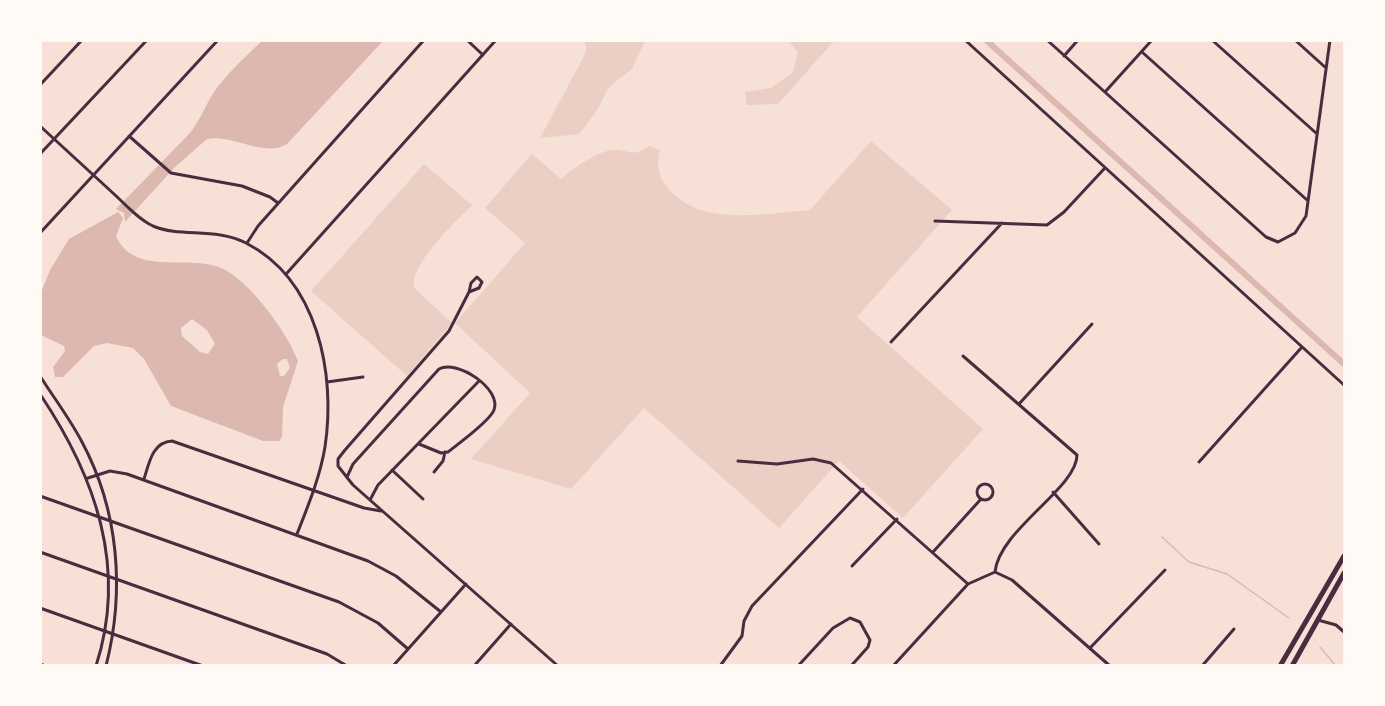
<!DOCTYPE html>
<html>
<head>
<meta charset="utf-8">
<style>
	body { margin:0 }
	#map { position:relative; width:1385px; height:706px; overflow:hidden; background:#f7e1d7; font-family:"Source Sans 3",sans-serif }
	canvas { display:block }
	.frame { position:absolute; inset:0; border:42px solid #fffaf5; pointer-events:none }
</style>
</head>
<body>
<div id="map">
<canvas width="1385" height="706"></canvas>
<div class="frame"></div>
</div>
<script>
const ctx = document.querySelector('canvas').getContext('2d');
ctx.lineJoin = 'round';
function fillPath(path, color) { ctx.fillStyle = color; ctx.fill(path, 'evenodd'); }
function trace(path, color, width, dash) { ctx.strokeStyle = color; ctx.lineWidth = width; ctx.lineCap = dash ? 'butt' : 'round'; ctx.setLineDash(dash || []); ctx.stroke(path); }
fillPath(new Path2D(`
	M 584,41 L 645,41 L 632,69 L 609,87 L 596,112 L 579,134 L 540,138 L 583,58 L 587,48 Z
	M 789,41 L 834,41 L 778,104 L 747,105 L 745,92 L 771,88 L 793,72 L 798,53 Z
	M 871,141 L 952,210 L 857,317 L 983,429 L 903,518 L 839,461 L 779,528 L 644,408 L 571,489 L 471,459 L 530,393 L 455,323 L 525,243 L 485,208 L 532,154 L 561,179 C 572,169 596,152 612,150 C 626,148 632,159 649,146 L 660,150 C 655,166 660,180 671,192 C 706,227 766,213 810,210 Z
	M 424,164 L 472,205 C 457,221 407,266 415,289 L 452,323 L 407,376 L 311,291 Z`), '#ebcfc5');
fillPath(new Path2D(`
	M 262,41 L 383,41 L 287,144 C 264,158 233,134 207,139 L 175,167 L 125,222 L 124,213 L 116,209 L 190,133 C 202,118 207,100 219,85 C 232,69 247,55 262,41 Z
	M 118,212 L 123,218 L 116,236 C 134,276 184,255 219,267 C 247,277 288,333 298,361 L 283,407 L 282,437 L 279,441 L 263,441 L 171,406 L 144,359 L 133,348 L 107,343 L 94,346 L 63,377 L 55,377 L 53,367 L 65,351 L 64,346 L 41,335 L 41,293 L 50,270 L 69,239 ZM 192,319 L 207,330 L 215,344 L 208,354 L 200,352 L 182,336 L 181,328 ZM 283,359 L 287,359 L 290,368 L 284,376 L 280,376 L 277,364 Z`), '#dcb8b0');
trace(new Path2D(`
	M 1162,537 L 1189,562 L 1227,574 L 1289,618
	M 1320,647 L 1336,666`), '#dcb8b0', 1.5);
trace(new Path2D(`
	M 986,40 L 1344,364`), '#dcb8b0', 6);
trace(new Path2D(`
	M 467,40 L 483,55
	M 965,40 L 1344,385
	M 1047,40 L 1266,237 L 1278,242 L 1295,233 L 1306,216 L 1330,40
	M 1212,40 L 1316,133
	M 1295,40 L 1326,68
	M 1142,52 L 1307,200
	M 1064,56 L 1078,40
	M 40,85 L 82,40
	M 1105,92 L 1152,40
	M 40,126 C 65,149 89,171 114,194 C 126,205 138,219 153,226 C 181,238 215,227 246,243 C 318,280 336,374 325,447 C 320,477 308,506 297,534
	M 129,136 L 171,173 L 242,186 L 270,197 L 278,203
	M 40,154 L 147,40
	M 935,221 L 1047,225 L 1064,212 L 1104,169
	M 40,233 L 218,40
	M 247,243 L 258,226 L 424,40
	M 287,273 L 496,40
	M 477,277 L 482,282 L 479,288 L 469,292 L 471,283 Z
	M 469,292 L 449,331 L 345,450 L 338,459 L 338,466 L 353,485 L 558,666
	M 891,342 L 1002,223
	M 963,356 L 1077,455 C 1077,488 999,530 995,572
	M 40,376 C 54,398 70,419 82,442 C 119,511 125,591 106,666
	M 327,382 L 363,377
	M 40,394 C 95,476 128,567 96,666
	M 1019,404 L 1092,324
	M 738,461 L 777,464 L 813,459 L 831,463 L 968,584
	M 1199,462 L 1302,347
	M 392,470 L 423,499
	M 434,472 L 443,461 L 445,452
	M 347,477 L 353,464 L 439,369 C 457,359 502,389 494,410 C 490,421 458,444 448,452 L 441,453 L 419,444
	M 88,478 L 110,471 L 127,474 L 368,561 L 396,576 L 441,612
	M 144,479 C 149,464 152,442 172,441 L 364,508 L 381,511
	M977 492a8 8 0 1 1 16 0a8 8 0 1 1-16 0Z
	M 1053,492 L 1099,544
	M 40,496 L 339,602 L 378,623 L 408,649
	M 370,500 L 378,485 L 479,381
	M 40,552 L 327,654 L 347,666
	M 933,552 L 981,499
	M 852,566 L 897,519
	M 40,608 L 203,666
	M 1318,620 L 1336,625 L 1344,632
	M 1090,648 L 1165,570
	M 40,664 L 45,666
	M 393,666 L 466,584
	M 474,666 L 511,624
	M 720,666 L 742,636 L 744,621 L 752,606 L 863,489
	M 798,666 L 833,628 L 850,618 L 860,622 L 870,640 L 868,647 L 851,666
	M 893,666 L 968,584 L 995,572 L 1012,580 L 1110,666
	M 1202,666 L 1234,629`), '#4a2c40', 3);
trace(new Path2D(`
	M 1280,666 L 1344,556
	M 1292,666 L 1344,573`), '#4a2c40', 5);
</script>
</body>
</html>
